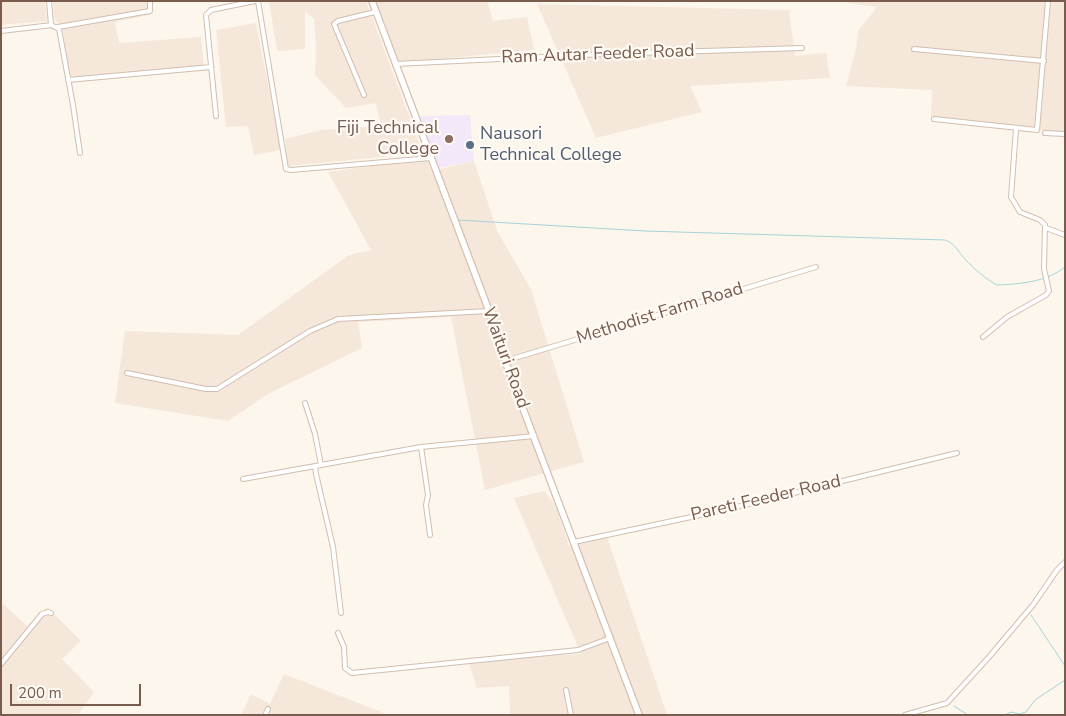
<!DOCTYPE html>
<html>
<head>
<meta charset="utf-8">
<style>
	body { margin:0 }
	#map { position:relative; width:1066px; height:716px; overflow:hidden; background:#fdf6ec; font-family:"Nunito Sans",sans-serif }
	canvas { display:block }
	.frame { position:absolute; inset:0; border:2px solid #7a5c4d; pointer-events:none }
	.scale { position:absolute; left:10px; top:684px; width:131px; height:22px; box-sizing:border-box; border:2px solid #7a5c4d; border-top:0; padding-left:6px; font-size:15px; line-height:18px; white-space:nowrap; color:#7a5c4d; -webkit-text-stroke:4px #fffaf3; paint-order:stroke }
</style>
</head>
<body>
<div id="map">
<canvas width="1066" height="716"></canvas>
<div class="frame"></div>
<div class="scale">200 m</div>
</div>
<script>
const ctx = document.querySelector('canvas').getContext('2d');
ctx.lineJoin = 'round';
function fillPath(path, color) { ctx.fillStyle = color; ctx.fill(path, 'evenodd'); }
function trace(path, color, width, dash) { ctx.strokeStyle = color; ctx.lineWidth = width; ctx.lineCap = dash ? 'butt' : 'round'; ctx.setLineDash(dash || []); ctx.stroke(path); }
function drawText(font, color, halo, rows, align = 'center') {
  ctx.font = font + ' "Nunito Sans",sans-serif'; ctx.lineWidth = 4.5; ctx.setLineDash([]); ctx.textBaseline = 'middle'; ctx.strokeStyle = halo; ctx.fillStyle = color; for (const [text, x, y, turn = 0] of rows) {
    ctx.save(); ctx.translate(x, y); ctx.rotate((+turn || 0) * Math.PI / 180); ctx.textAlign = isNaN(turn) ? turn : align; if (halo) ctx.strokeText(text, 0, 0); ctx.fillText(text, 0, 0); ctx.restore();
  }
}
fillPath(new Path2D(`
	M 1,1 L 45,1 L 47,21 L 1,25 Z
	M 53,1 L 147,1 L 149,15 L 115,22 L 119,43 L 201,37 L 204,66 L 69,77 L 63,31 L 54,18 Z
	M 269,1 L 366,1 L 423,153 L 288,166 L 285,139 L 322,130 L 382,126 L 375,103 L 346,108 L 315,75 L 316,47 L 314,19 L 305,11 L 305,49 L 277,51 Z
	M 374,1 L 487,1 L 493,21 L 527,17 L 534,50 L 396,63 Z
	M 848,1 L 1065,2 L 1065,133 L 1006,127 L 931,116 L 932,90 L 846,86 L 856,49 L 858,31 L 877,7 L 848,3 Z
	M 537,4 L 789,10 L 795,56 L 826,53 L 830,78 L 690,86 L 702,112 L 596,138 Z
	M 256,23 L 281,150 L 254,155 L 248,126 L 226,127 L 216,30 Z
	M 414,160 L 427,160 L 431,171 L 474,161 L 498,233 L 531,289 L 584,462 L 485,490 L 451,317 L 358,322 L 362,348 L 268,394 L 228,421 L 115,403 L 125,331 L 238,335 L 349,255 L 371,250 L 328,172 Z
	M 544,491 L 556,506 L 569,546 L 607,537 L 667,715 L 510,715 L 509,686 L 477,688 L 468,660 L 581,654 L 514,498 Z
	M 1,602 L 27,626 L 47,607 L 81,641 L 62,659 L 94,692 L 78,715 L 1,715 Z
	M 284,674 L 389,715 L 241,715 L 251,694 L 270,704 Z`), '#f5e8da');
fillPath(new Path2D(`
	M 470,115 L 474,161 L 438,168 L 418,116 Z`), '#f3e8fa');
trace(new Path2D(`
	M 458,220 L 645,231 L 945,240 C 956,244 958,252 965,259 C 974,269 986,279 997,285 C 1020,284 1047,282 1065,267
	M 1031,615 L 1065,666
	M 954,706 L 968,715
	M 1005,715 L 1011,712 L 1019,714 L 1026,712 L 1035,700 L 1065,680`), '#a5d3da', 1);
const street = new Path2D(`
	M 49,1 L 51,25 L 59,29 L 73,105 L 80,153
	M 258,1 L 286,169 L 291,170 L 431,158
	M 58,27 L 150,11 L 150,1
	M 1,31 L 52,25
	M 914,49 L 1044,61
	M 395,64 L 604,54 L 802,48
	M 68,80 L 211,67
	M 364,95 L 334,24 L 338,21 L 375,12
	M 216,116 L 206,15 L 211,10 L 255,1
	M 934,119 L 1037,130 L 1048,1
	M 1045,133 L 1065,134
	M 1046,228 L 1065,235
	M 983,337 L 1007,317 L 1046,295 L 1049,291 L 1044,269 L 1045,225 L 1040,220 L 1020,212 L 1011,197 L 1016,129
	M 505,361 L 816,267
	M 127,373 L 206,389 L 217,389 L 310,331 L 338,319 L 489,311
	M 305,403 L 315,434 L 321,465
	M 421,447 L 428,495 L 426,505 L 430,535
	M 315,466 L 316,474 L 333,547 L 341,613
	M 243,479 L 421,447 L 534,436
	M 574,542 L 724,510 L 957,453
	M 338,633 L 344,647 L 345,668 L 352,673 L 578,650 L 610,638
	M 1,664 L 42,614 L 48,612 L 51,613
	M 566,690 L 571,715
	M 265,715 L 268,709
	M 905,715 L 947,703 L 989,657 L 1033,605 L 1057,570 L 1065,562`);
const secondary = new Path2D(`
	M 372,1 L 489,311 L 505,361 L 639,715`);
trace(street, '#d1beb0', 6);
trace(secondary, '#d6c0b0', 8);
trace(street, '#fff', 4);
trace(secondary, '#fff', 5.5);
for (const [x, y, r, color] of [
	[449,139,5,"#8d6e63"],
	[470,145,5,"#5c6f8a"]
]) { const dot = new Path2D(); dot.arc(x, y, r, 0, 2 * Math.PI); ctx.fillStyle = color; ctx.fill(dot); trace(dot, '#fffaf3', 2); }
drawText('18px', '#7a5c4d', '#fffaf3', [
	["Ram Autar Feeder Road",598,55,-2],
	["Methodist Farm Road",660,314,-17],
	["Waituri Road",505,358,70],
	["Pareti Feeder Road",766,499,-13]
]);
drawText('18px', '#785e54', '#fffaf3', [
	["Fiji Technical",439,129],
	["College",439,150]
], 'right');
drawText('18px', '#4e5e75', '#fffaf3', [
	["Nausori",480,135],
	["Technical College",480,156]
], 'left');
</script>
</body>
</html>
